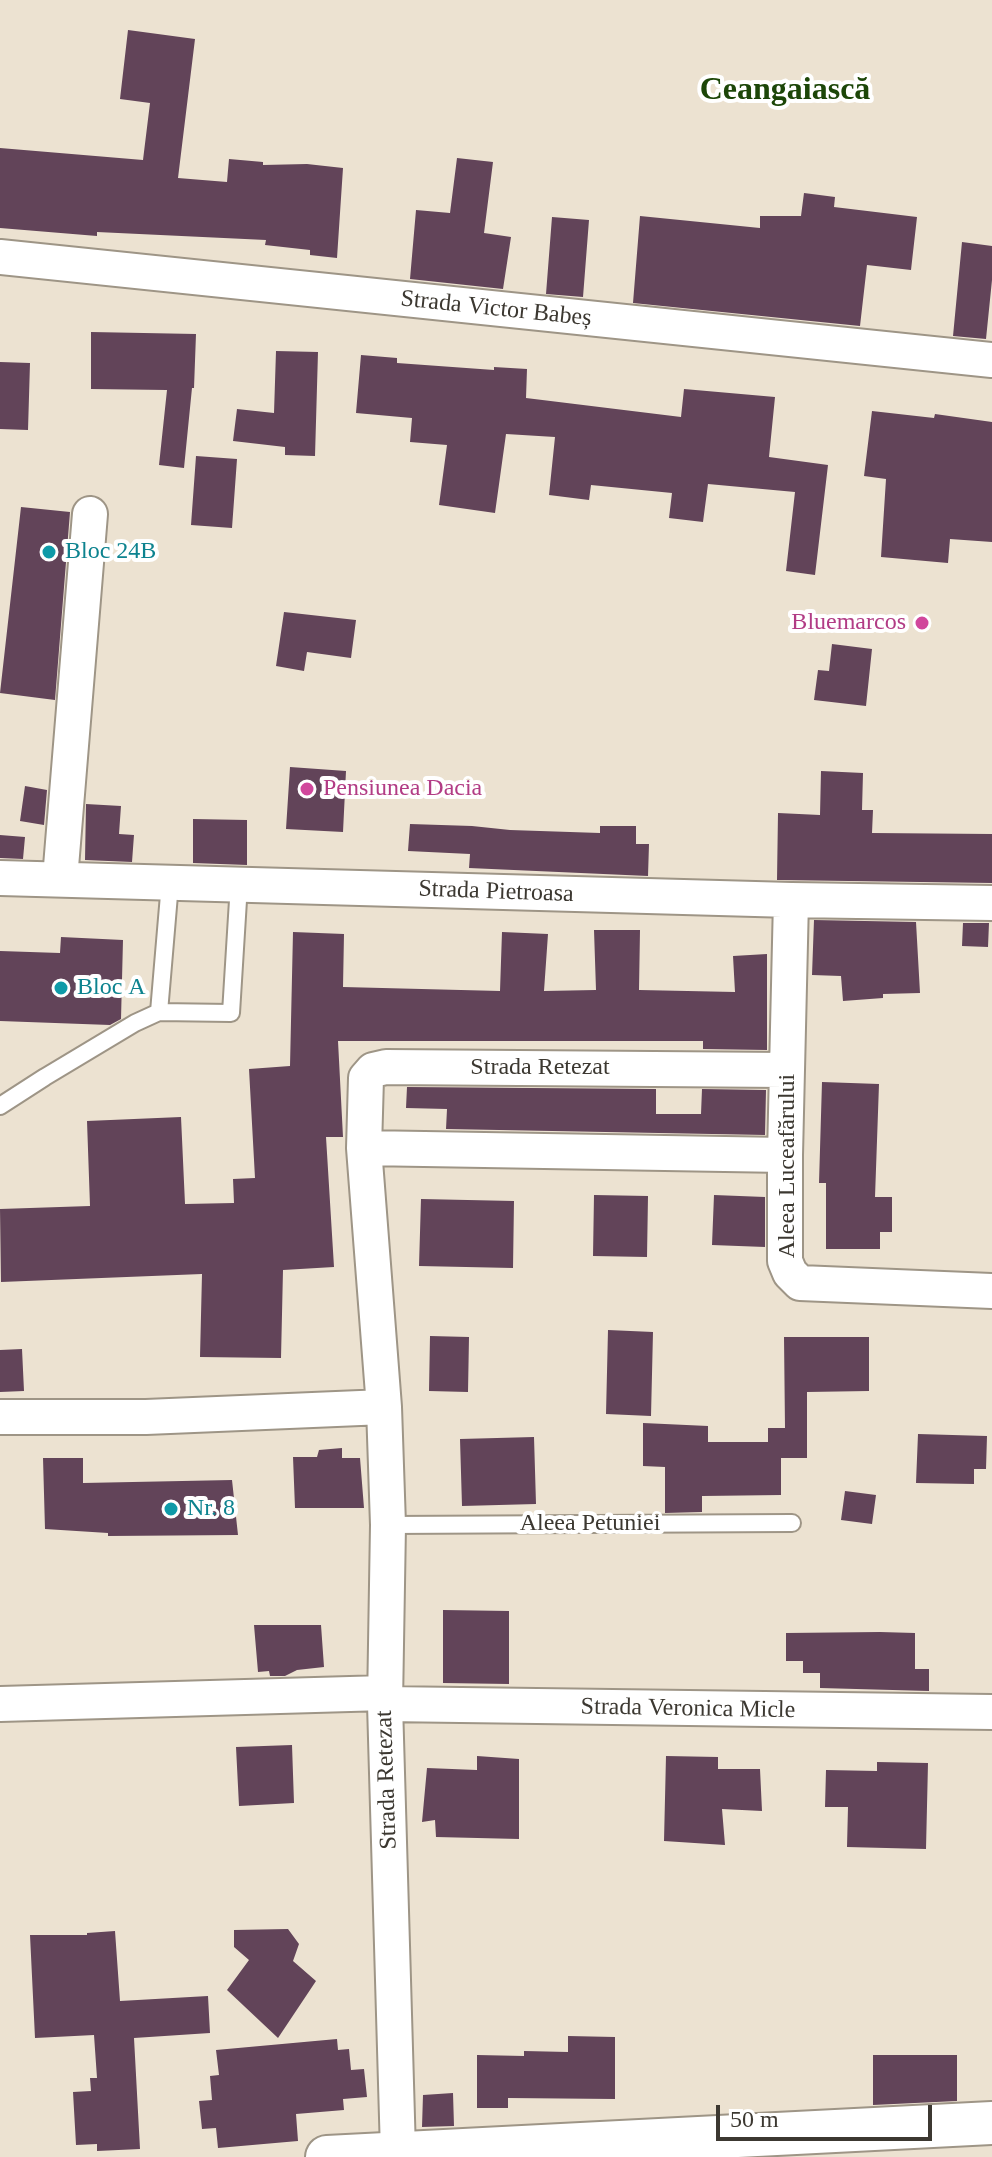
<!DOCTYPE html>
<html>
<head>
<meta charset="utf-8">
<style>
	body { margin:0 }
	#map { position:relative; width:992px; height:2157px; overflow:hidden; background:#ece2d1; font-family:"Times New Roman",serif }
	canvas { display:block }
	.scale { position:absolute; left:716px; top:2105px; width:216px; height:36px; box-sizing:border-box; border:4px solid #3c3831; border-top:0; padding-left:10px; font-size:24px; line-height:28px; white-space:nowrap; color:#3c3831; -webkit-text-stroke:6px #fff; paint-order:stroke }
</style>
</head>
<body>
<div id="map">
<canvas width="992" height="2157"></canvas>
<div class="scale">50 m</div>
</div>
<script>
const ctx = document.querySelector('canvas').getContext('2d');
ctx.lineJoin = 'round';
function fillPath(path, color) { ctx.fillStyle = color; ctx.fill(path, 'evenodd'); }
function trace(path, color, width, dash) { ctx.strokeStyle = color; ctx.lineWidth = width; ctx.lineCap = dash ? 'butt' : 'round'; ctx.setLineDash(dash || []); ctx.stroke(path); }
function drawText(font, color, halo, rows, align = 'center') {
  ctx.font = font + ' "Times New Roman",serif'; ctx.lineWidth = 8; ctx.setLineDash([]); ctx.textBaseline = 'middle'; ctx.strokeStyle = halo; ctx.fillStyle = color; for (const [text, x, y, turn = 0] of rows) {
    ctx.save(); ctx.translate(x, y); ctx.rotate((+turn || 0) * Math.PI / 180); ctx.textAlign = isNaN(turn) ? turn : align; if (halo) ctx.strokeText(text, 0, 0); ctx.fillText(text, 0, 0); ctx.restore();
  }
}
fillPath(new Path2D(`
	M 128,30 L 195,39 L 178,178 L 227,182 L 229,159 L 263,162 L 263,165 L 307,164 L 343,168 L 337,258 L 310,255 L 310,250 L 265,245 L 266,240 L 97,232 L 97,236 L 0,228 L 0,148 L 143,160 L 150,103 L 120,99 Z
	M 457,158 L 493,162 L 484,233 L 511,237 L 503,289 L 410,279 L 416,210 L 450,213 Z
	M 804,193 L 835,197 L 834,207 L 917,217 L 911,270 L 867,265 L 860,326 L 633,303 L 640,216 L 760,228 L 760,216 L 801,216 Z
	M 552,217 L 589,220 L 583,297 L 546,294 Z
	M 962,242 L 992,246 L 992,280 L 986,339 L 953,336 Z
	M 91,332 L 196,334 L 194,388 L 192,388 L 184,468 L 159,465 L 167,390 L 91,389 Z
	M 276,351 L 318,352 L 315,456 L 285,455 L 285,447 L 233,441 L 237,409 L 274,413 Z
	M 361,355 L 397,358 L 397,363 L 494,370 L 494,367 L 527,369 L 526,398 L 681,417 L 684,389 L 775,397 L 769,457 L 828,465 L 815,575 L 786,571 L 795,492 L 708,484 L 703,522 L 669,518 L 672,493 L 591,485 L 589,500 L 549,495 L 555,437 L 506,434 L 495,513 L 439,505 L 447,445 L 410,442 L 412,418 L 356,413 Z
	M 0,362 L 30,363 L 28,430 L 0,429 Z
	M 872,411 L 934,418 L 935,414 L 992,422 L 992,542 L 950,539 L 948,563 L 881,557 L 886,479 L 864,476 Z
	M 196,456 L 237,459 L 232,528 L 191,525 Z
	M 21,507 L 70,512 L 55,700 L 0,693 Z
	M 284,612 L 356,620 L 351,658 L 307,652 L 304,671 L 276,666 Z
	M 832,644 L 872,649 L 866,706 L 814,700 L 818,670 L 829,671 Z
	M 290,767 L 346,771 L 343,832 L 286,829 Z
	M 821,771 L 863,773 L 862,810 L 873,810 L 872,833 L 992,834 L 992,883 L 777,880 L 778,813 L 820,815 Z
	M 25,786 L 47,790 L 44,825 L 20,821 Z
	M 86,804 L 121,806 L 119,834 L 134,835 L 132,862 L 85,860 Z
	M 193,819 L 247,820 L 247,865 L 193,863 Z
	M 410,824 L 472,826 L 510,830 L 600,833 L 600,826 L 636,826 L 636,844 L 649,844 L 648,876 L 469,868 L 470,854 L 408,851 Z
	M 0,835 L 25,837 L 23,859 L 0,858 Z
	M 814,920 L 916,922 L 920,993 L 883,994 L 883,998 L 843,1001 L 841,976 L 812,975 Z
	M 963,923 L 989,923 L 988,947 L 962,946 Z
	M 594,930 L 640,930 L 639,990 L 735,992 L 733,956 L 767,954 L 767,1050 L 703,1049 L 703,1041 L 338,1041 L 343,1137 L 326,1137 L 334,1267 L 283,1270 L 281,1358 L 200,1357 L 202,1274 L 1,1282 L 0,1209 L 90,1206 L 87,1121 L 181,1117 L 185,1204 L 234,1203 L 233,1179 L 255,1178 L 249,1069 L 290,1066 L 293,932 L 344,934 L 343,987 L 500,991 L 502,932 L 548,934 L 544,991 L 596,990 Z
	M 61,937 L 123,940 L 121,1019 L 110,1025 L 0,1021 L 0,951 L 60,953 Z
	M 822,1082 L 879,1084 L 875,1197 L 892,1197 L 892,1232 L 880,1232 L 880,1249 L 826,1249 L 826,1183 L 819,1183 Z
	M 407,1087 L 656,1089 L 656,1114 L 701,1114 L 702,1089 L 766,1090 L 765,1135 L 446,1129 L 447,1109 L 406,1108 Z
	M 594,1195 L 648,1196 L 647,1257 L 593,1256 Z
	M 714,1195 L 765,1197 L 765,1247 L 712,1245 Z
	M 421,1199 L 514,1201 L 513,1268 L 419,1266 Z
	M 608,1330 L 653,1332 L 651,1416 L 606,1414 Z
	M 430,1336 L 469,1337 L 468,1392 L 429,1391 Z
	M 784,1337 L 869,1337 L 869,1391 L 807,1392 L 807,1458 L 781,1458 L 781,1495 L 702,1496 L 702,1512 L 665,1513 L 665,1467 L 643,1466 L 643,1423 L 708,1426 L 708,1442 L 768,1442 L 768,1428 L 785,1428 Z
	M 22,1349 L 24,1391 L 0,1392 L 0,1350 Z
	M 918,1434 L 987,1436 L 986,1469 L 974,1469 L 974,1484 L 916,1483 Z
	M 534,1437 L 536,1504 L 462,1506 L 460,1439 Z
	M 342,1448 L 342,1458 L 360,1458 L 364,1508 L 295,1508 L 293,1457 L 317,1457 L 319,1450 Z
	M 43,1458 L 83,1458 L 83,1483 L 232,1480 L 238,1535 L 108,1536 L 108,1533 L 45,1529 Z
	M 845,1491 L 876,1495 L 872,1524 L 841,1520 Z
	M 443,1610 L 509,1611 L 509,1684 L 443,1683 Z
	M 254,1625 L 321,1625 L 324,1667 L 297,1670 L 285,1676 L 270,1676 L 269,1671 L 258,1672 Z
	M 880,1632 L 915,1633 L 915,1669 L 929,1669 L 929,1691 L 820,1688 L 820,1673 L 803,1673 L 803,1661 L 786,1661 L 786,1633 Z
	M 292,1745 L 294,1803 L 239,1806 L 236,1747 Z
	M 477,1756 L 519,1759 L 519,1839 L 436,1837 L 435,1820 L 422,1822 L 427,1768 L 477,1770 Z
	M 666,1756 L 718,1757 L 718,1769 L 760,1769 L 762,1811 L 722,1809 L 725,1845 L 664,1841 Z
	M 877,1762 L 928,1763 L 926,1849 L 847,1847 L 848,1807 L 825,1807 L 826,1770 L 877,1771 Z
	M 288,1929 L 299,1944 L 293,1961 L 316,1981 L 278,2038 L 227,1990 L 249,1960 L 234,1947 L 234,1930 Z
	M 115,1931 L 120,2001 L 208,1996 L 210,2033 L 134,2038 L 140,2149 L 97,2151 L 97,2144 L 76,2145 L 73,2092 L 91,2091 L 90,2078 L 97,2078 L 94,2035 L 35,2038 L 30,1935 L 87,1935 L 87,1933 Z
	M 568,2036 L 615,2037 L 615,2099 L 508,2098 L 508,2108 L 477,2108 L 477,2055 L 524,2056 L 524,2051 L 568,2052 Z
	M 337,2039 L 338,2050 L 349,2049 L 351,2070 L 364,2069 L 367,2097 L 343,2099 L 344,2110 L 296,2114 L 298,2141 L 218,2148 L 216,2128 L 202,2129 L 199,2101 L 212,2100 L 210,2076 L 219,2075 L 216,2050 Z
	M 873,2055 L 957,2055 L 957,2101 L 873,2105 Z
	M 453,2093 L 454,2126 L 422,2127 L 423,2095 Z`), '#624459');
const service = new Path2D(`
	M 170,883 L 159,1012 L 231,1013 L 239,884
	M 0,1106 L 45,1077 L 135,1023 L 159,1012
	M 388,1525 L 792,1523`);
const minor = new Path2D(`
	M 0,257 L 992,360
	M 0,878 L 791,900 L 992,903
	M 60,879 L 90,514
	M 791,900 L 785,1155 L 785,1261 L 790,1273 L 800,1283 L 992,1291
	M 364,1148 L 785,1155
	M 0,1417 L 146,1417 L 384,1407
	M 0,1704 L 385,1693
	M 385,1704 L 992,1712
	M 398,2152 L 385,1704 L 388,1525 L 384,1407 L 364,1148 L 366,1078 L 373,1070 L 386,1067 L 787,1070`);
const tertiary = new Path2D(`
	M 327,2157 L 992,2123`);
trace(service, '#9e9586', 20);
trace(minor, '#9e9586', 38);
trace(tertiary, '#9e9586', 46);
trace(service, '#fff', 16);
trace(minor, '#fff', 34);
trace(tertiary, '#fff', 42);
for (const [x, y, r, color] of [
	[49,552,8,"#0f9aa8"],
	[922,623,8,"#d1479c"],
	[307,789,8,"#d1479c"],
	[61,988,8,"#0f9aa8"],
	[171,1509,8,"#0f9aa8"]
]) { const dot = new Path2D(); dot.arc(x, y, r, 0, 2 * Math.PI); ctx.fillStyle = color; ctx.fill(dot); trace(dot, '#fff', 3); }
drawText('24px', '#3c3831', '#fff', [
	["Strada Victor Babeș",496,309,6],
	["Strada Pietroasa",496,892,2],
	["Strada Retezat",540,1068],
	["Aleea Luceafărului",788,1166,-90],
	["Aleea Petuniei",590,1524],
	["Strada Veronica Micle",688,1709,1],
	["Strada Retezat",387,1780,-92]
]);
drawText('24px', '#0d838f', '#fff', [
	["Bloc 24B",65,552],
	["Bloc A",77,988],
	["Nr. 8",187,1509]
], 'left');
drawText('24px', '#b23c85', '#fff', [
	["Bluemarcos",906,623],
	["Pensiunea Dacia",323,789,"left"]
], 'right');
drawText('bold 32px', '#1c4608', '#fff', [
	["Ceangaiască",785,91]
]);
</script>
</body>
</html>
